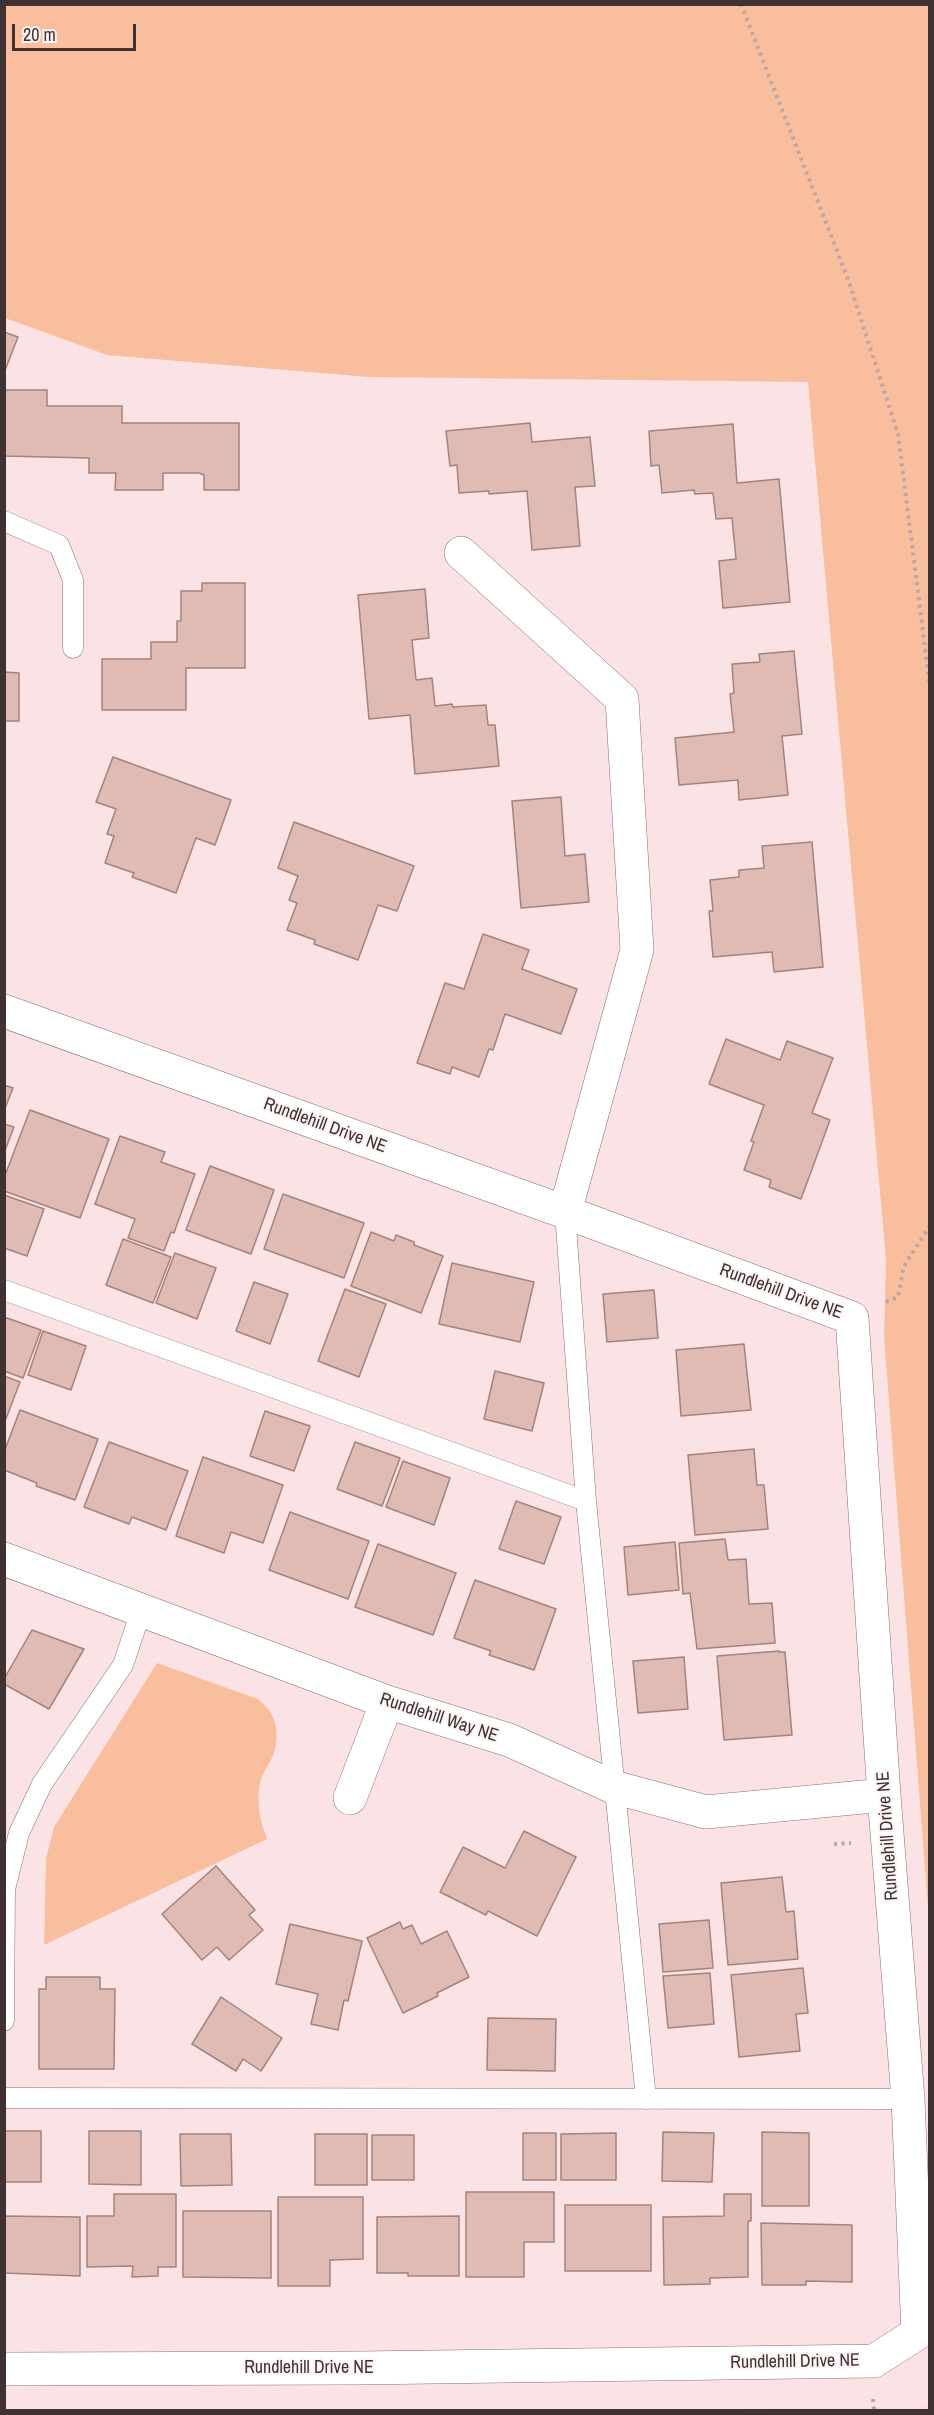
<!DOCTYPE html>
<html>
<head>
<meta charset="utf-8">
<style>
	body { margin:0 }
	#map { position:relative; width:934px; height:2415px; overflow:hidden; background:#fbe3e5; font-family:"Archivo Narrow",sans-serif }
	canvas { display:block }
	.frame { position:absolute; inset:0; border:6px solid #403132; pointer-events:none }
	.scale { position:absolute; left:12px; top:24px; width:124px; height:27px; box-sizing:border-box; border:3px solid #403132; border-top:0; padding-left:8px; font-size:18px; line-height:21px; white-space:nowrap; color:#403132; -webkit-text-stroke:4px #fdf5f5; paint-order:stroke }
</style>
</head>
<body>
<div id="map">
<canvas width="934" height="2415"></canvas>
<div class="frame"></div>
<div class="scale">20 m</div>
</div>
<script>
const ctx = document.querySelector('canvas').getContext('2d');
ctx.lineJoin = 'round';
function fillPath(path, color) { ctx.fillStyle = color; ctx.fill(path, 'evenodd'); }
function trace(path, color, width, dash) { ctx.strokeStyle = color; ctx.lineWidth = width; ctx.lineCap = dash ? 'butt' : 'round'; ctx.setLineDash(dash || []); ctx.stroke(path); }
function drawText(font, color, halo, rows, align = 'center') {
  ctx.font = font + ' "Archivo Narrow",sans-serif'; ctx.lineWidth = 4.5; ctx.setLineDash([]); ctx.textBaseline = 'middle'; ctx.strokeStyle = halo; ctx.fillStyle = color; for (const [text, x, y, turn = 0] of rows) {
    ctx.save(); ctx.translate(x, y); ctx.rotate((+turn || 0) * Math.PI / 180); ctx.textAlign = isNaN(turn) ? turn : align; if (halo) ctx.strokeText(text, 0, 0); ctx.fillText(text, 0, 0); ctx.restore();
  }
}
fillPath(new Path2D(`
	M 929,2407 L 929,2410 L 569,2410 Z`), '#ffd8db');
fillPath(new Path2D(`
	M 4,5 L 929,5 L 929,1920 L 884,1337 L 886,1259 L 808,382 L 369,377 L 107,355 L 5,318 Z
	M 157,1663 L 258,1699 C 276,1713 280,1730 274,1753 C 271,1762 264,1770 261,1779 C 255,1799 260,1820 267,1839 L 44,1945 L 46,1859 L 54,1827 Z`), '#f9be9e');
const building = new Path2D(`
	M 4,332 L 18,337 L 4,373 Z
	M 4,390 L 47,390 L 47,406 L 122,406 L 122,423 L 239,423 L 239,490 L 204,490 L 204,475 L 199,473 L 163,473 L 163,490 L 115,490 L 116,473 L 89,473 L 89,458 L 4,456 Z
	M 530,423 L 532,442 L 590,437 L 595,486 L 575,487 L 580,546 L 532,550 L 527,491 L 489,494 L 489,491 L 459,493 L 457,465 L 450,466 L 446,431 Z
	M 733,424 L 737,483 L 779,479 L 790,602 L 723,608 L 719,561 L 736,559 L 732,518 L 716,519 L 713,493 L 695,494 L 694,490 L 662,493 L 659,465 L 651,466 L 649,431 Z
	M 202,583 L 245,583 L 245,668 L 186,668 L 186,710 L 102,710 L 102,659 L 151,659 L 151,642 L 177,642 L 177,621 L 181,621 L 181,591 L 202,591 Z
	M 425,589 L 429,638 L 412,640 L 416,680 L 432,678 L 435,706 L 452,704 L 453,707 L 486,705 L 488,725 L 495,725 L 499,766 L 415,774 L 410,715 L 369,719 L 358,595 Z
	M 794,651 L 802,734 L 782,736 L 788,795 L 739,800 L 738,780 L 679,785 L 675,738 L 734,732 L 730,694 L 734,693 L 732,664 L 760,662 L 759,654 Z
	M 4,672 L 19,673 L 19,721 L 4,721 Z
	M 113,757 L 231,800 L 215,845 L 196,838 L 176,893 L 132,877 L 134,873 L 105,863 L 114,836 L 107,834 L 116,809 L 96,802 Z
	M 561,797 L 565,856 L 585,854 L 589,902 L 521,908 L 512,801 Z
	M 294,822 L 414,866 L 397,911 L 378,905 L 358,960 L 314,944 L 315,940 L 287,930 L 297,903 L 289,900 L 298,876 L 278,868 Z
	M 812,842 L 823,967 L 774,972 L 772,952 L 713,957 L 709,911 L 713,911 L 710,880 L 739,877 L 739,870 L 764,868 L 762,846 Z
	M 483,934 L 529,950 L 522,969 L 577,989 L 561,1034 L 505,1014 L 493,1050 L 489,1049 L 479,1077 L 452,1067 L 450,1074 L 417,1063 L 445,983 L 464,989 Z
	M 726,1039 L 780,1060 L 787,1041 L 833,1058 L 812,1113 L 830,1120 L 801,1199 L 769,1187 L 771,1180 L 744,1170 L 754,1142 L 751,1141 L 764,1105 L 709,1084 Z
	M 4,1085 L 13,1088 L 4,1111 Z
	M 30,1110 L 109,1139 L 80,1218 L 4,1191 L 4,1178 Z
	M 4,1124 L 14,1127 L 4,1153 Z
	M 120,1136 L 165,1152 L 161,1162 L 195,1174 L 174,1233 L 171,1232 L 164,1251 L 128,1238 L 135,1219 L 95,1204 Z
	M 210,1166 L 274,1190 L 251,1254 L 186,1230 Z
	M 283,1194 L 364,1223 L 344,1278 L 264,1249 Z
	M 4,1195 L 44,1209 L 27,1256 L 4,1248 Z
	M 371,1232 L 394,1241 L 396,1235 L 414,1242 L 414,1245 L 443,1256 L 421,1313 L 351,1286 Z
	M 123,1239 L 171,1257 L 153,1303 L 106,1285 Z
	M 175,1253 L 216,1268 L 197,1319 L 156,1303 Z
	M 452,1263 L 534,1282 L 520,1342 L 439,1324 Z
	M 254,1282 L 288,1294 L 270,1344 L 236,1331 Z
	M 345,1289 L 386,1304 L 359,1377 L 318,1361 Z
	M 654,1290 L 658,1338 L 607,1342 L 603,1294 Z
	M 4,1317 L 41,1330 L 23,1378 L 4,1371 Z
	M 43,1331 L 86,1346 L 71,1390 L 28,1375 Z
	M 744,1344 L 751,1410 L 681,1416 L 676,1350 Z
	M 495,1371 L 544,1383 L 532,1431 L 484,1419 Z
	M 4,1376 L 20,1382 L 4,1424 Z
	M 20,1410 L 98,1439 L 75,1500 L 36,1486 L 37,1483 L 4,1470 L 4,1452 Z
	M 265,1411 L 310,1426 L 294,1471 L 250,1456 Z
	M 109,1442 L 188,1471 L 166,1530 L 132,1517 L 129,1524 L 84,1507 Z
	M 355,1442 L 400,1458 L 382,1506 L 337,1489 Z
	M 754,1449 L 757,1485 L 764,1485 L 768,1529 L 695,1535 L 688,1455 Z
	M 203,1457 L 283,1485 L 263,1543 L 231,1532 L 224,1553 L 176,1536 Z
	M 403,1461 L 450,1478 L 434,1525 L 386,1507 Z
	M 516,1501 L 561,1517 L 544,1564 L 499,1549 Z
	M 290,1512 L 369,1541 L 348,1599 L 269,1570 Z
	M 725,1539 L 728,1560 L 746,1559 L 749,1604 L 772,1603 L 775,1643 L 697,1649 L 690,1593 L 683,1594 L 679,1543 Z
	M 675,1542 L 679,1590 L 628,1595 L 624,1547 Z
	M 378,1544 L 456,1573 L 433,1635 L 355,1607 Z
	M 475,1580 L 556,1609 L 534,1670 L 489,1655 L 491,1651 L 454,1638 Z
	M 32,1630 L 84,1649 L 49,1709 L 4,1684 L 4,1679 Z
	M 779,1651 L 779,1652 L 785,1652 L 792,1735 L 724,1740 L 717,1656 Z
	M 684,1657 L 688,1709 L 638,1713 L 633,1661 Z
	M 524,1831 L 576,1857 L 537,1936 L 488,1911 L 486,1915 L 440,1892 L 463,1847 L 505,1868 Z
	M 216,1866 L 255,1910 L 249,1915 L 263,1930 L 229,1960 L 217,1947 L 202,1960 L 162,1914 Z
	M 782,1877 L 786,1912 L 794,1911 L 798,1959 L 728,1965 L 721,1883 Z
	M 709,1920 L 713,1968 L 663,1972 L 659,1924 Z
	M 400,1922 L 403,1929 L 412,1925 L 421,1944 L 447,1931 L 469,1977 L 437,1993 L 438,1996 L 403,2013 L 367,1938 Z
	M 290,1924 L 362,1941 L 348,2001 L 344,2000 L 338,2030 L 311,2024 L 318,1994 L 276,1984 Z
	M 803,1968 L 808,2013 L 796,2014 L 800,2051 L 739,2057 L 731,1975 Z
	M 710,1973 L 714,2024 L 668,2028 L 663,1976 Z
	M 46,1977 L 100,1977 L 100,1989 L 115,1989 L 114,2069 L 39,2069 L 39,1989 L 46,1989 Z
	M 221,1997 L 282,2038 L 261,2071 L 243,2059 L 236,2071 L 192,2044 Z
	M 488,2018 L 556,2019 L 555,2071 L 487,2070 Z
	M 4,2131 L 41,2131 L 41,2182 L 4,2182 Z
	M 89,2131 L 141,2131 L 141,2185 L 89,2184 Z
	M 663,2132 L 714,2133 L 712,2182 L 662,2181 Z
	M 762,2132 L 809,2133 L 809,2206 L 762,2206 Z
	M 523,2133 L 556,2133 L 556,2180 L 523,2180 Z
	M 616,2133 L 616,2180 L 561,2180 L 561,2134 Z
	M 180,2134 L 231,2134 L 232,2185 L 181,2186 Z
	M 315,2134 L 367,2134 L 367,2185 L 315,2185 Z
	M 372,2135 L 414,2135 L 414,2180 L 372,2180 Z
	M 466,2192 L 554,2192 L 554,2242 L 524,2242 L 524,2277 L 466,2277 Z
	M 114,2194 L 176,2194 L 176,2267 L 158,2267 L 158,2276 L 132,2277 L 133,2266 L 87,2267 L 87,2216 L 114,2216 Z
	M 724,2194 L 751,2194 L 751,2221 L 748,2221 L 748,2277 L 710,2278 L 710,2284 L 664,2285 L 663,2217 L 724,2216 Z
	M 278,2197 L 363,2197 L 363,2259 L 330,2260 L 330,2286 L 278,2286 Z
	M 565,2205 L 651,2205 L 651,2271 L 565,2271 Z
	M 183,2211 L 271,2211 L 271,2278 L 183,2277 Z
	M 4,2216 L 80,2217 L 80,2276 L 4,2273 Z
	M 459,2216 L 459,2276 L 408,2276 L 408,2273 L 377,2273 L 377,2217 Z
	M 761,2223 L 852,2225 L 852,2282 L 806,2281 L 806,2285 L 762,2285 Z`);
fillPath(building, '#e0bbb4');
trace(building, '#a5827c', 1.5);
const service = new Path2D(`
	M 4,521 L 59,545 L 73,580 L 73,648
	M 565,1212 L 586,1501 L 646,2099
	M 4,1290 L 586,1501
	M 4,2021 L 5,1889 L 19,1833 L 42,1784 L 123,1665 L 141,1611
	M 4,2098 L 908,2099`);
const minor = new Path2D(`
	M 461,553 L 622,699 L 637,950 L 565,1212
	M 4,1011 L 565,1212 L 852,1318 L 884,1795 L 908,2099 L 918,2333 L 874,2361 L 359,2368 L 4,2369
	M 4,1559 L 387,1702 L 509,1740 L 613,1787 L 706,1812 L 884,1795
	M 350,1798 L 387,1702`);
trace(service, '#8f6c70', 21);
trace(minor, '#8f6c70', 34);
trace(new Path2D(`
	M 741,4 L 849,282 L 898,434 L 930,687
	M 886,1302 L 898,1297 L 904,1266 L 930,1226
	M 834,1844 L 851,1843
	M 873,2399 L 874,2410`), '#bba6a7', 4, [3, 4.5]);
trace(service, '#fff', 20);
trace(minor, '#fff', 33);
drawText('18px', '#403132', '#fdf5f5', [
	["Rundlehill Drive NE",325,1126,20],
	["Rundlehill Drive NE",781,1292,20],
	["Rundlehill Way NE",439,1718,18],
	["Rundlehill Drive NE",888,1836,-94],
	["Rundlehill Drive NE",795,2362,-1],
	["Rundlehill Drive NE",309,2368]
]);
</script>
</body>
</html>
